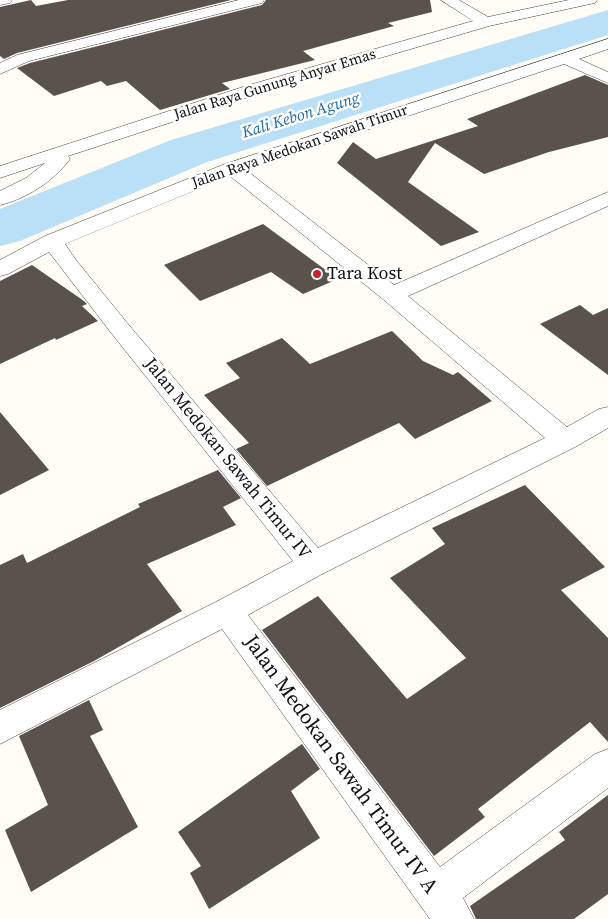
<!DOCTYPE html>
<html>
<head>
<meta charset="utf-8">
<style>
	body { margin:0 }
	canvas { display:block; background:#fffdf5 }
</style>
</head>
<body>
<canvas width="608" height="919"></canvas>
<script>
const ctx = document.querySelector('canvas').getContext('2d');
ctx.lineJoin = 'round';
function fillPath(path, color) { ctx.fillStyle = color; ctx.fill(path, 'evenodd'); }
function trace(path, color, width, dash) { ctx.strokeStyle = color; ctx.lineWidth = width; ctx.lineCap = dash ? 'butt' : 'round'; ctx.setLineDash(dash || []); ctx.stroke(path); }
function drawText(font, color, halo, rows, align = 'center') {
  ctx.font = font + ' "Source Serif 4",serif'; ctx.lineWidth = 5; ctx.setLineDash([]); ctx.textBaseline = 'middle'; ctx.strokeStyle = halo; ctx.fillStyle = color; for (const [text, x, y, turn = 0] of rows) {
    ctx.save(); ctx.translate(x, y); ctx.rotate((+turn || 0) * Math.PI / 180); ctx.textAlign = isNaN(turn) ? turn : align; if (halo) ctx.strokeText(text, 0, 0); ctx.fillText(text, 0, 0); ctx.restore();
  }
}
fillPath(new Path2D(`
	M 608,10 L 608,35 L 207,162 L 20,241 L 0,246 L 0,209 L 171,140 Z`), '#b9e0f7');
fillPath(new Path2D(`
	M 31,0 L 36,6 L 68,0 L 231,0 L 17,53 L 4,59 L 0,56 L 0,7 Z
	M 266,0 L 430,0 L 432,12 L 388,23 L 394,26 L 303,51 L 315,60 L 222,83 L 230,89 L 160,110 L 126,81 L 107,86 L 101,81 L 54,96 L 17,68 L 30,63 L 262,5 Z
	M 585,75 L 608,85 L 608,137 L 549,152 L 484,174 L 435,143 L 408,182 L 479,232 L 441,246 L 337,163 L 353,142 L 376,159 L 478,126 L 467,119 Z
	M 263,224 L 338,279 L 303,294 L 271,272 L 200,301 L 164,265 Z
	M 32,265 L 84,301 L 87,304 L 82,306 L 98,321 L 56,340 L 55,338 L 0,364 L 0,281 Z
	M 580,305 L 593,315 L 608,308 L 608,375 L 540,324 Z
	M 392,331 L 423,361 L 453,375 L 458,372 L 492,401 L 415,439 L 399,423 L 267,486 L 236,449 L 249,443 L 204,395 L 240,378 L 226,363 L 282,338 L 310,364 Z
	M 0,412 L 49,470 L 0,495 Z
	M 218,470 L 241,498 L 223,507 L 236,525 L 147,564 L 182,611 L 94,661 L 0,708 L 0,565 L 23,554 L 27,563 L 140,507 L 138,504 Z
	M 525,485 L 605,567 L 561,590 L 608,638 L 608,742 L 590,722 L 478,809 L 485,817 L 434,856 L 262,630 L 318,596 L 407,699 L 466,658 L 390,578 L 445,544 L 432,528 Z
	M 89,700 L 103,730 L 90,736 L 138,827 L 31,892 L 5,830 L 48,805 L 19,736 Z
	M 302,744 L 320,769 L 291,791 L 320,838 L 209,909 L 190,873 L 201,866 L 178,832 Z
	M 608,795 L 608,894 L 574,919 L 476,919 L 470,906 L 565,840 L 559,832 Z`), '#5a524d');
const street = new Path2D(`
	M 0,0 L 12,0 L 10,3 L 0,5 Z
	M 239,0 L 264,0 L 262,3 L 29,61 L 0,74 L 0,63 L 17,55 Z
	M 441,0 L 459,0 L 488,17 L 569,0 L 597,0 L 595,3 L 590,4 L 489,26 L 261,93 L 68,156 L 70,159 C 54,181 26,199 0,205 L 0,191 L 26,178 L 45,163 L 0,178 L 0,166 L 249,85 L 473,21 Z
	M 608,39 L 608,49 L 579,59 L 608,72 L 608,83 L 564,64 L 246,170 L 394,285 L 608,192 L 608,206 L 408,296 L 567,427 L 599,409 L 608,407 L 608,428 L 575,447 L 324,573 L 248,615 L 440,867 L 595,754 L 608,749 L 608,788 L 463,898 L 474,919 L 430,919 L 222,629 L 0,744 L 0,710 L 216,602 L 293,561 L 112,334 L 49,252 L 8,274 L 0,276 L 0,260 L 45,236 L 225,164 ZM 230,176 L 384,300 L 545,438 L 318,548 L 128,324 L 76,260 L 65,244 Z`);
trace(street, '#444', 1);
fillPath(street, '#fff');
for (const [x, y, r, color] of [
	[317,274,5,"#c4262e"]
]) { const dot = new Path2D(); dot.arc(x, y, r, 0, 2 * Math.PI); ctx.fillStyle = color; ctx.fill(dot); trace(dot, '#fff', 2); }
drawText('15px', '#111', '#fff', [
	["Jalan Raya Gunung Anyar Emas",275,85,-17],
	["Jalan Raya Medokan Sawah Timur",300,147,-19]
]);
drawText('italic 16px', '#1768a6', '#fff', [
	["Kali Kebon Agung",301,116,-17]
]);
drawText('18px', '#111', '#fff', [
	["Tara Kost",327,274]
], 'left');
drawText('18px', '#111', '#fff', [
	["Jalan Medokan Sawah Timur IV",227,459,51]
]);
drawText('21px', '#111', '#fff', [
	["Jalan Medokan Sawah Timur IV A",340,765,54]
]);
</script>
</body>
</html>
